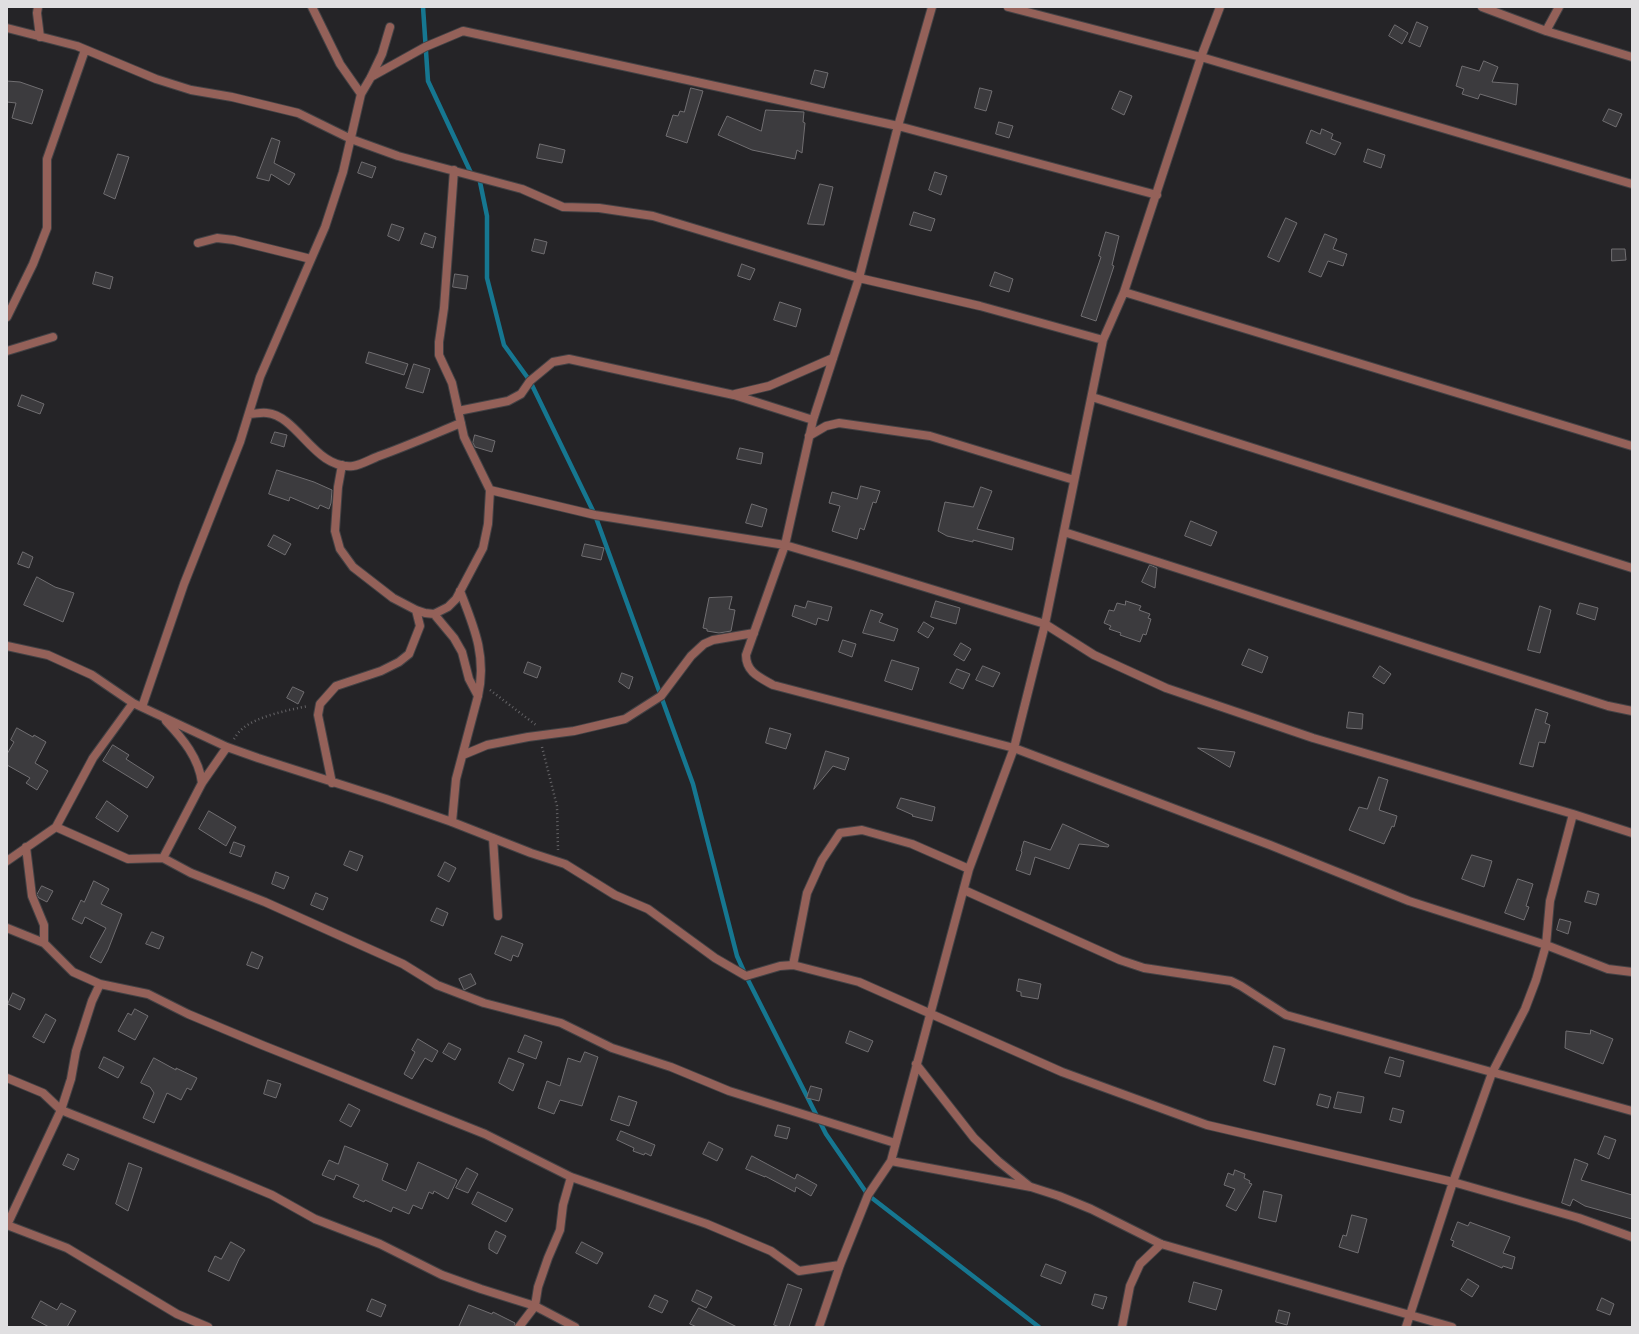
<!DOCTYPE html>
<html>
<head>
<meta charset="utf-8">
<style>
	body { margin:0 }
	#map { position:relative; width:1639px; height:1334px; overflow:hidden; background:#252427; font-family:"DM Sans",sans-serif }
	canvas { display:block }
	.frame { position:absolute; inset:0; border:8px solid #e0dfe1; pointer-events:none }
</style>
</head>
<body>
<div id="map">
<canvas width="1639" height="1334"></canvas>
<div class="frame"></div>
</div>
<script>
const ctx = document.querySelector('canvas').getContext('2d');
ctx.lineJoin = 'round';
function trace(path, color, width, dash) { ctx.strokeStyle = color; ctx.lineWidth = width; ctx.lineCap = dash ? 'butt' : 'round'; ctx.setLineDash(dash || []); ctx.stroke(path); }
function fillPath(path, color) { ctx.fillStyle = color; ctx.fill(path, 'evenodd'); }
trace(new Path2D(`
	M 423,7 L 428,81 L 471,173 L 479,177 L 487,216 L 487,278 L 504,345 L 530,381 L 595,515 L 693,784 L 737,956 L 746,976 L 826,1134 L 868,1195 L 1039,1327`), '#167791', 4.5);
const building = new Path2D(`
	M 1417,22 L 1428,27 L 1420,47 L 1409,42 Z
	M 1395,25 L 1408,33 L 1402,44 L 1389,36 Z
	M 1484,61 L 1498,67 L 1492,82 L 1518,84 L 1516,105 L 1480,94 L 1478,99 L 1462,94 L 1464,89 L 1456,86 L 1462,66 L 1479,71 Z
	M 815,70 L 828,73 L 824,88 L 811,84 Z
	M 7,81 L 20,82 L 43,90 L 32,124 L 12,118 L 16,103 L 7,102 Z
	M 691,88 L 703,91 L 687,143 L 666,136 L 673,115 L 678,116 L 680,111 L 684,112 Z
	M 980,88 L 992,91 L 986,111 L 975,108 Z
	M 1120,91 L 1132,96 L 1124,115 L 1112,109 Z
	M 1609,109 L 1622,114 L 1616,127 L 1603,121 Z
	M 766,110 L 804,112 L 803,122 L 805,123 L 802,153 L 797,150 L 795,159 L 752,150 L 718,135 L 727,116 L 761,131 Z
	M 999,122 L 1013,126 L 1009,138 L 996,134 Z
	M 1322,129 L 1333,134 L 1331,139 L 1341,143 L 1335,155 L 1306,143 L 1311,130 L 1320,134 Z
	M 272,138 L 280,141 L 274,163 L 295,174 L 289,185 L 271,174 L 269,181 L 257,178 Z
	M 540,144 L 565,150 L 562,163 L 537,158 Z
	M 1368,149 L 1385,155 L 1381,168 L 1364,162 Z
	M 118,154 L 129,157 L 115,199 L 104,194 Z
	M 362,162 L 376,167 L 372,178 L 358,173 Z
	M 935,172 L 947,176 L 941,195 L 929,190 Z
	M 820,184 L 833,187 L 824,225 L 808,224 Z
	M 914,212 L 935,219 L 931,231 L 910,225 Z
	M 1286,218 L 1297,223 L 1279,262 L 1268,257 Z
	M 392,224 L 404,228 L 399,241 L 388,236 Z
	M 1106,232 L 1119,236 L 1112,265 L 1114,266 L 1096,321 L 1081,316 L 1101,257 L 1099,256 Z
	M 425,233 L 436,237 L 433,248 L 421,244 Z
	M 1325,234 L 1337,239 L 1333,249 L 1347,254 L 1343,266 L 1328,261 L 1321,277 L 1309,272 Z
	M 535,239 L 547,242 L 544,254 L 532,251 Z
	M 1612,249 L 1625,249 L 1626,260 L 1612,261 Z
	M 742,264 L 755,269 L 750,280 L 738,276 Z
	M 96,272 L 113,277 L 110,289 L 93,284 Z
	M 995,272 L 1013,279 L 1009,292 L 990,286 Z
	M 455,274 L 468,276 L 466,289 L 453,287 Z
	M 780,302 L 801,309 L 796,327 L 774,320 Z
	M 369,352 L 408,364 L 404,375 L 366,363 Z
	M 414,364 L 430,369 L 423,393 L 406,388 Z
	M 22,395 L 44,404 L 40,414 L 18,406 Z
	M 275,432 L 287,435 L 284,447 L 271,443 Z
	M 475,435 L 495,441 L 492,452 L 475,447 L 473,443 Z
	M 740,448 L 763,453 L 761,464 L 737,459 Z
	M 277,470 L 314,482 L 332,490 L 331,503 L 329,509 L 320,505 L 318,509 L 290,497 L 289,501 L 269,494 Z
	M 861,486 L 880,491 L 876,503 L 873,502 L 864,530 L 860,528 L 857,539 L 832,531 L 840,506 L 829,503 L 832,492 L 857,499 Z
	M 981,487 L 992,491 L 977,529 L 1014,538 L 1012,550 L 973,540 L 973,542 L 947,536 L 938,531 L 945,502 L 973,507 Z
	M 752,504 L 767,509 L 762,527 L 746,523 Z
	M 1191,521 L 1217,532 L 1211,546 L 1185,536 Z
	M 274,535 L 291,544 L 285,555 L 268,546 Z
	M 585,544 L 604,548 L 601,560 L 582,556 Z
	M 23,552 L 33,557 L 29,568 L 18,564 Z
	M 1150,565 L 1157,568 L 1155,588 L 1142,582 Z
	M 37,577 L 55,587 L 74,593 L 63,622 L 24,605 Z
	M 732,597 L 729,609 L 735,610 L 731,631 L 719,633 L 707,631 L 707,629 L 703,628 L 709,598 Z
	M 808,601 L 832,607 L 828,621 L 818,618 L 816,625 L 792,616 L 795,605 L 805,608 Z
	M 936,601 L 960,608 L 956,624 L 931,617 Z
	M 1126,601 L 1141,606 L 1139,610 L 1150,614 L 1148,618 L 1151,619 L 1146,635 L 1143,634 L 1140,642 L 1120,635 L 1121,633 L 1109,629 L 1111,626 L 1104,623 L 1109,610 L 1114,611 L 1117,603 L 1125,605 Z
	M 1580,603 L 1598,608 L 1595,620 L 1577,614 Z
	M 1540,606 L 1551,610 L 1540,653 L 1528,650 Z
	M 871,610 L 883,614 L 879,622 L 898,629 L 894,641 L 863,633 Z
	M 924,622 L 934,628 L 928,638 L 918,632 Z
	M 843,640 L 856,644 L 852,657 L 839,652 Z
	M 961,643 L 971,649 L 964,661 L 954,655 Z
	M 1249,649 L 1268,657 L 1262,673 L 1242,665 Z
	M 892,660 L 919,668 L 912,690 L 885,681 Z
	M 528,662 L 541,667 L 537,678 L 524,673 Z
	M 983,666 L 1000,673 L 993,687 L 976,680 Z
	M 1380,666 L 1391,674 L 1384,684 L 1373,677 Z
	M 957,669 L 970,674 L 963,689 L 950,683 Z
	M 622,673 L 633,677 L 629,689 L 619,682 Z
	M 293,687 L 304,692 L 298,704 L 287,698 Z
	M 1536,709 L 1548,713 L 1545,723 L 1550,725 L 1545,743 L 1539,742 L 1533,767 L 1520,764 Z
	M 1349,712 L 1363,714 L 1362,729 L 1347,728 Z
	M 17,728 L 33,737 L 34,735 L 46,742 L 35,763 L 48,771 L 37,790 L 26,783 L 30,778 L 7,765 L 7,754 L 14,742 L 11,740 Z
	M 770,728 L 791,734 L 786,749 L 766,743 Z
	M 113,745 L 129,755 L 126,759 L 154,777 L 147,788 L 103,761 Z
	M 1198,748 L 1235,752 L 1230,767 Z
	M 826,751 L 849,758 L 845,770 L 833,766 L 814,789 Z
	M 1379,777 L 1388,780 L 1379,810 L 1397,816 L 1394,827 L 1392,826 L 1384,844 L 1349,830 L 1359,807 L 1367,809 Z
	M 901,798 L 935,807 L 932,821 L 912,816 L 913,815 L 897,808 Z
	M 107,801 L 128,816 L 118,832 L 96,818 Z
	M 209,811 L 236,827 L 226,846 L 199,829 Z
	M 1063,824 L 1109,845 L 1108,847 L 1079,844 L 1069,869 L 1035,857 L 1030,875 L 1016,870 L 1022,852 L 1021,851 L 1024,841 L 1050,850 Z
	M 234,842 L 245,846 L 241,857 L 230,853 Z
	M 350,851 L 363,856 L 357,871 L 344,865 Z
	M 1472,855 L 1492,861 L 1484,887 L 1462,879 Z
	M 445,862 L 456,868 L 449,882 L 438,876 Z
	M 276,872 L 289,877 L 284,889 L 272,884 Z
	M 1518,879 L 1533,884 L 1526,906 L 1529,907 L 1524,920 L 1505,913 Z
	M 94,881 L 109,889 L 101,904 L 122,914 L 108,950 L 101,963 L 90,957 L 106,928 L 85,917 L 82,924 L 72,919 L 81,900 L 84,902 Z
	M 42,886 L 53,891 L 47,902 L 39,898 L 37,895 Z
	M 1588,891 L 1599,894 L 1596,905 L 1585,902 Z
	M 316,893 L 328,898 L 323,910 L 311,905 Z
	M 437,908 L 448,913 L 443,926 L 431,921 Z
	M 1560,919 L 1571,922 L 1568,934 L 1557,930 Z
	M 152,932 L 164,937 L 159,949 L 146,944 Z
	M 502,936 L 523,944 L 518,957 L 513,955 L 511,961 L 495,954 Z
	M 252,952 L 263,957 L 258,969 L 247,965 Z
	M 471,974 L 476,984 L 464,990 L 459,979 Z
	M 1019,979 L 1041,984 L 1038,999 L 1021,996 L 1021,992 L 1017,991 Z
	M 13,993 L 25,999 L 20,1010 L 8,1004 Z
	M 135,1009 L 148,1016 L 135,1040 L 118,1031 L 128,1013 L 131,1015 Z
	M 46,1014 L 56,1020 L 44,1043 L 33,1037 Z
	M 1591,1030 L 1613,1039 L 1603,1064 L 1565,1048 L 1566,1031 L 1590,1034 Z
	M 850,1031 L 873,1041 L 868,1052 L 846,1043 Z
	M 525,1035 L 542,1042 L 536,1059 L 518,1052 Z
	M 418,1039 L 438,1051 L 432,1062 L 425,1058 L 412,1079 L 404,1074 L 415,1052 L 412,1050 Z
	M 449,1043 L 461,1049 L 455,1060 L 443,1053 Z
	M 1274,1046 L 1285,1049 L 1275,1085 L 1264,1081 Z
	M 585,1052 L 598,1057 L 582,1106 L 560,1100 L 554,1114 L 538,1108 L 547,1081 L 560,1086 L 568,1058 L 580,1062 Z
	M 104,1057 L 124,1067 L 118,1078 L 99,1068 Z
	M 1390,1057 L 1404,1061 L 1400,1077 L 1385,1073 Z
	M 154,1058 L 176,1070 L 176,1068 L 197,1078 L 191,1090 L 187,1088 L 181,1100 L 167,1093 L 154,1123 L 143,1118 L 154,1093 L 150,1087 L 141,1083 Z
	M 509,1058 L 524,1064 L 513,1091 L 499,1083 Z
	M 268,1080 L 281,1084 L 276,1098 L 264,1094 Z
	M 811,1086 L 822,1089 L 819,1101 L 807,1098 Z
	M 1338,1092 L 1364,1097 L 1361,1113 L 1334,1108 Z
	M 1320,1094 L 1331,1097 L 1328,1108 L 1317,1105 Z
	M 619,1096 L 637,1102 L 629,1126 L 611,1120 Z
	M 349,1104 L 360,1110 L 351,1127 L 340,1121 Z
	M 1393,1108 L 1404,1111 L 1401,1123 L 1390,1120 Z
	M 778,1125 L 790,1128 L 787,1139 L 775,1136 Z
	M 621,1131 L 655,1145 L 651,1156 L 645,1153 L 644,1155 L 633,1151 L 634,1148 L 617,1140 Z
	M 1605,1136 L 1616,1140 L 1609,1159 L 1598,1154 Z
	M 709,1142 L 723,1149 L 717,1161 L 703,1154 Z
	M 345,1146 L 388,1164 L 382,1180 L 406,1191 L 418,1162 L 457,1180 L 448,1199 L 434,1191 L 433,1194 L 429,1192 L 422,1209 L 413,1205 L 409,1214 L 393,1207 L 391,1212 L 365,1200 L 364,1202 L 353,1197 L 359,1185 L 336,1175 L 334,1180 L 322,1175 L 329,1160 L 338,1164 Z
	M 68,1154 L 79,1159 L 74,1170 L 63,1165 Z
	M 752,1156 L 795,1179 L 797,1174 L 817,1185 L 811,1196 L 796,1187 L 795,1192 L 765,1176 L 765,1177 L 746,1169 Z
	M 1575,1159 L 1588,1164 L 1581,1180 L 1632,1195 L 1632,1219 L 1585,1206 L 1573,1199 L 1570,1206 L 1562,1203 Z
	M 129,1163 L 142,1168 L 128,1211 L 116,1204 Z
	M 467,1168 L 478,1174 L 468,1193 L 456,1188 Z
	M 1235,1170 L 1245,1174 L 1244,1178 L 1250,1181 L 1249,1183 L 1252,1184 L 1236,1211 L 1226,1206 L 1235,1189 L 1224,1185 L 1228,1173 L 1233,1175 Z
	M 1264,1191 L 1282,1195 L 1276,1222 L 1259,1218 Z
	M 478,1192 L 513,1209 L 506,1222 L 472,1204 Z
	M 1352,1215 L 1367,1219 L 1358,1253 L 1339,1247 L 1343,1235 L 1346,1236 Z
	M 1458,1222 L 1468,1226 L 1470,1222 L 1472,1223 L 1510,1237 L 1503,1253 L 1515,1257 L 1512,1269 L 1503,1266 L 1502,1268 L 1452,1246 L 1454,1241 L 1451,1240 Z
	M 496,1231 L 506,1236 L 497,1254 L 489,1249 L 489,1244 Z
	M 231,1242 L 245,1250 L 239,1259 L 229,1281 L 208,1271 L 215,1256 L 221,1259 Z
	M 582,1242 L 603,1253 L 597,1264 L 576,1253 Z
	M 1046,1264 L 1066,1272 L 1061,1284 L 1041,1276 Z
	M 1468,1279 L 1479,1286 L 1472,1297 L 1461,1290 Z
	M 1194,1282 L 1222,1290 L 1216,1310 L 1189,1302 Z
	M 788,1284 L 802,1289 L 789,1327 L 780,1327 L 774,1325 Z
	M 697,1290 L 712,1297 L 706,1308 L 692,1301 Z
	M 1095,1294 L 1107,1297 L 1103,1309 L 1092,1305 Z
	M 655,1295 L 668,1301 L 662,1313 L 649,1307 Z
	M 1602,1298 L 1614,1304 L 1610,1315 L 1597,1310 Z
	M 372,1299 L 386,1305 L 381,1317 L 367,1311 Z
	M 41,1301 L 57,1310 L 61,1303 L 76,1311 L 67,1327 L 49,1327 L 32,1318 Z
	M 469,1305 L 492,1314 L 493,1312 L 515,1323 L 514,1327 L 459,1327 Z
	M 699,1308 L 737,1327 L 697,1327 L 690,1324 Z
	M 1279,1310 L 1290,1313 L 1287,1325 L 1276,1322 Z`);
fillPath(building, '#3c3b3e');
trace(building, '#706e71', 1);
const street = new Path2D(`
	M 38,7 L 37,13 L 40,37
	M 312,7 L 340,64 L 361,94
	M 932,7 L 898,126 L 859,278 L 813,420 L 785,545 L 746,655 C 746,672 759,677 773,685 L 1014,748 L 1270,845 L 1409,901 L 1546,945 L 1608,969 L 1632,972
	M 1008,7 L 1201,57 L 1632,184
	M 1482,7 L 1546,31 L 1632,57
	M 7,28 L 77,46 L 156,79 L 191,90 L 232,97 L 298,113 L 351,139 L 398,156 L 522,189 L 563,207 L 599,208 L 653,216 L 859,278 L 980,306 L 1103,340
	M 1546,31 L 1559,7
	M 371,77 L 425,47 L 463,31 L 898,126 L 1157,195
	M 198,243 L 217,238 L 234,240 L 311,259
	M 1124,292 L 1632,446
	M 7,317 L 33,264 L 47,228 L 47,159 L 85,50
	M 7,351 L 53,337
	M 735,394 L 769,386 L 833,358
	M 1092,397 L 1632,568
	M 458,411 L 508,401 L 521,394 L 530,381 L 553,362 L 569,359 L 734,395 L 813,420
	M 249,414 C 255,414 261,412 267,413 C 298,416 315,470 353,466 C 361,465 371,459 379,456 C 407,446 434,434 461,423
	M 809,436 L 826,426 L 839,423 L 930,436 L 1074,480
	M 342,465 L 338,487 L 335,531 L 340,549 L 353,567 L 393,598 L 416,610 L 425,613 L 434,614 L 448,607 L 456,599 L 483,548 L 488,524 L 490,490 L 464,437 L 452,383 L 439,355 L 439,342 L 444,308 L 454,170
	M 490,490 L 595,515 L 785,545 L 853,565 L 1045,624 L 1094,655 L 1166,688 L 1313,738 L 1573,814 L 1632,833
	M 1064,532 L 1608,706 L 1632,711
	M 434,614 L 454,638 L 462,652 L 469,679 L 478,696
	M 7,646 L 48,655 L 92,675 L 133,703 L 227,747 L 258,758 L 386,799 L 452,822 L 531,853 L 565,864 L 615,895 L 648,909 L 715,958 L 746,976 L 780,966 L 793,965 L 859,982 L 1062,1072 L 1207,1125 L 1453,1182 L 1579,1218 L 1632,1237
	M 142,707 L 184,584 L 240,442 L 260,377 L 325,227 L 343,172 L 361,94 L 371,77 L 382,54 L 390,27
	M 166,721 C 183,739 199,758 202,783
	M 463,755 L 487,745 L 528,737 L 574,731 L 625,719 L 661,696 L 691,656 L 704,644 L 713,640 L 754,633
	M 332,783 L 318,715 L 320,704 L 336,686 L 381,671 L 399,662 L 409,654 L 420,626 L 416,610
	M 452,822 L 456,779 L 478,696 C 487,656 474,627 460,591
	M 56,827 L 128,859 L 163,858 L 202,783 L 227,747
	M 493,838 L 498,916
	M 26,847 L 32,896 L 44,925 L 44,943
	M 163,858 L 191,873 L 265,902 L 403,964 L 437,985 L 484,1003 L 561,1023 L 612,1048 L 671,1067 L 729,1091 L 895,1143
	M 7,861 L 56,827 L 93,758 L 133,703
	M 964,890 L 1120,960 L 1144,968 L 1231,981 L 1241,986 L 1286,1015 L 1632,1111
	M 7,928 L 44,943 L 73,972 L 100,984 L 148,994 L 188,1014 L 262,1045 L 485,1134 L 571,1177 L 707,1224 L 771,1251 L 799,1271 L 840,1265
	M 793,965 L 807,893 L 822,860 L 840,833 L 862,830 L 912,844 L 969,869
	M 100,984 L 92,1001 L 76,1051 L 71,1079 L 61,1110 L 7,1225 L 67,1248 L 177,1314 L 208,1327
	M 916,1064 L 974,1138 L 998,1161 L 1029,1186
	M 7,1078 L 43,1093 L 61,1110 L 229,1177 L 272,1195 L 315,1219 L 380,1244 L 442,1275 L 481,1289 L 535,1306 L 575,1327
	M 891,1161 L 1031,1187 L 1059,1196 L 1091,1209 L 1161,1244 L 1452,1327
	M 519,1327 L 535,1306 L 538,1287 L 548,1258 L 560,1230 L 563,1205 L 571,1177
	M 819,1327 L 840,1265 L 868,1195 L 891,1161 L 969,869 L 1014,748 L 1045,624 L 1103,340 L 1124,292 L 1201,57 L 1220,7
	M 1122,1327 L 1130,1286 L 1140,1264 L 1161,1244
	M 1406,1327 L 1453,1182 L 1492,1073 L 1525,1009 L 1536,980 L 1546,945 L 1550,901 L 1573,814`);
trace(street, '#434245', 10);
trace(new Path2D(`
	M 490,690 L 536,725
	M 234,739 C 236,736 239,731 242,729 C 257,716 289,710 308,706
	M 542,747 L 557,806 L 558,850`), '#646366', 2.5, [1, 3]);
trace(street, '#946159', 8);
</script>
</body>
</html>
